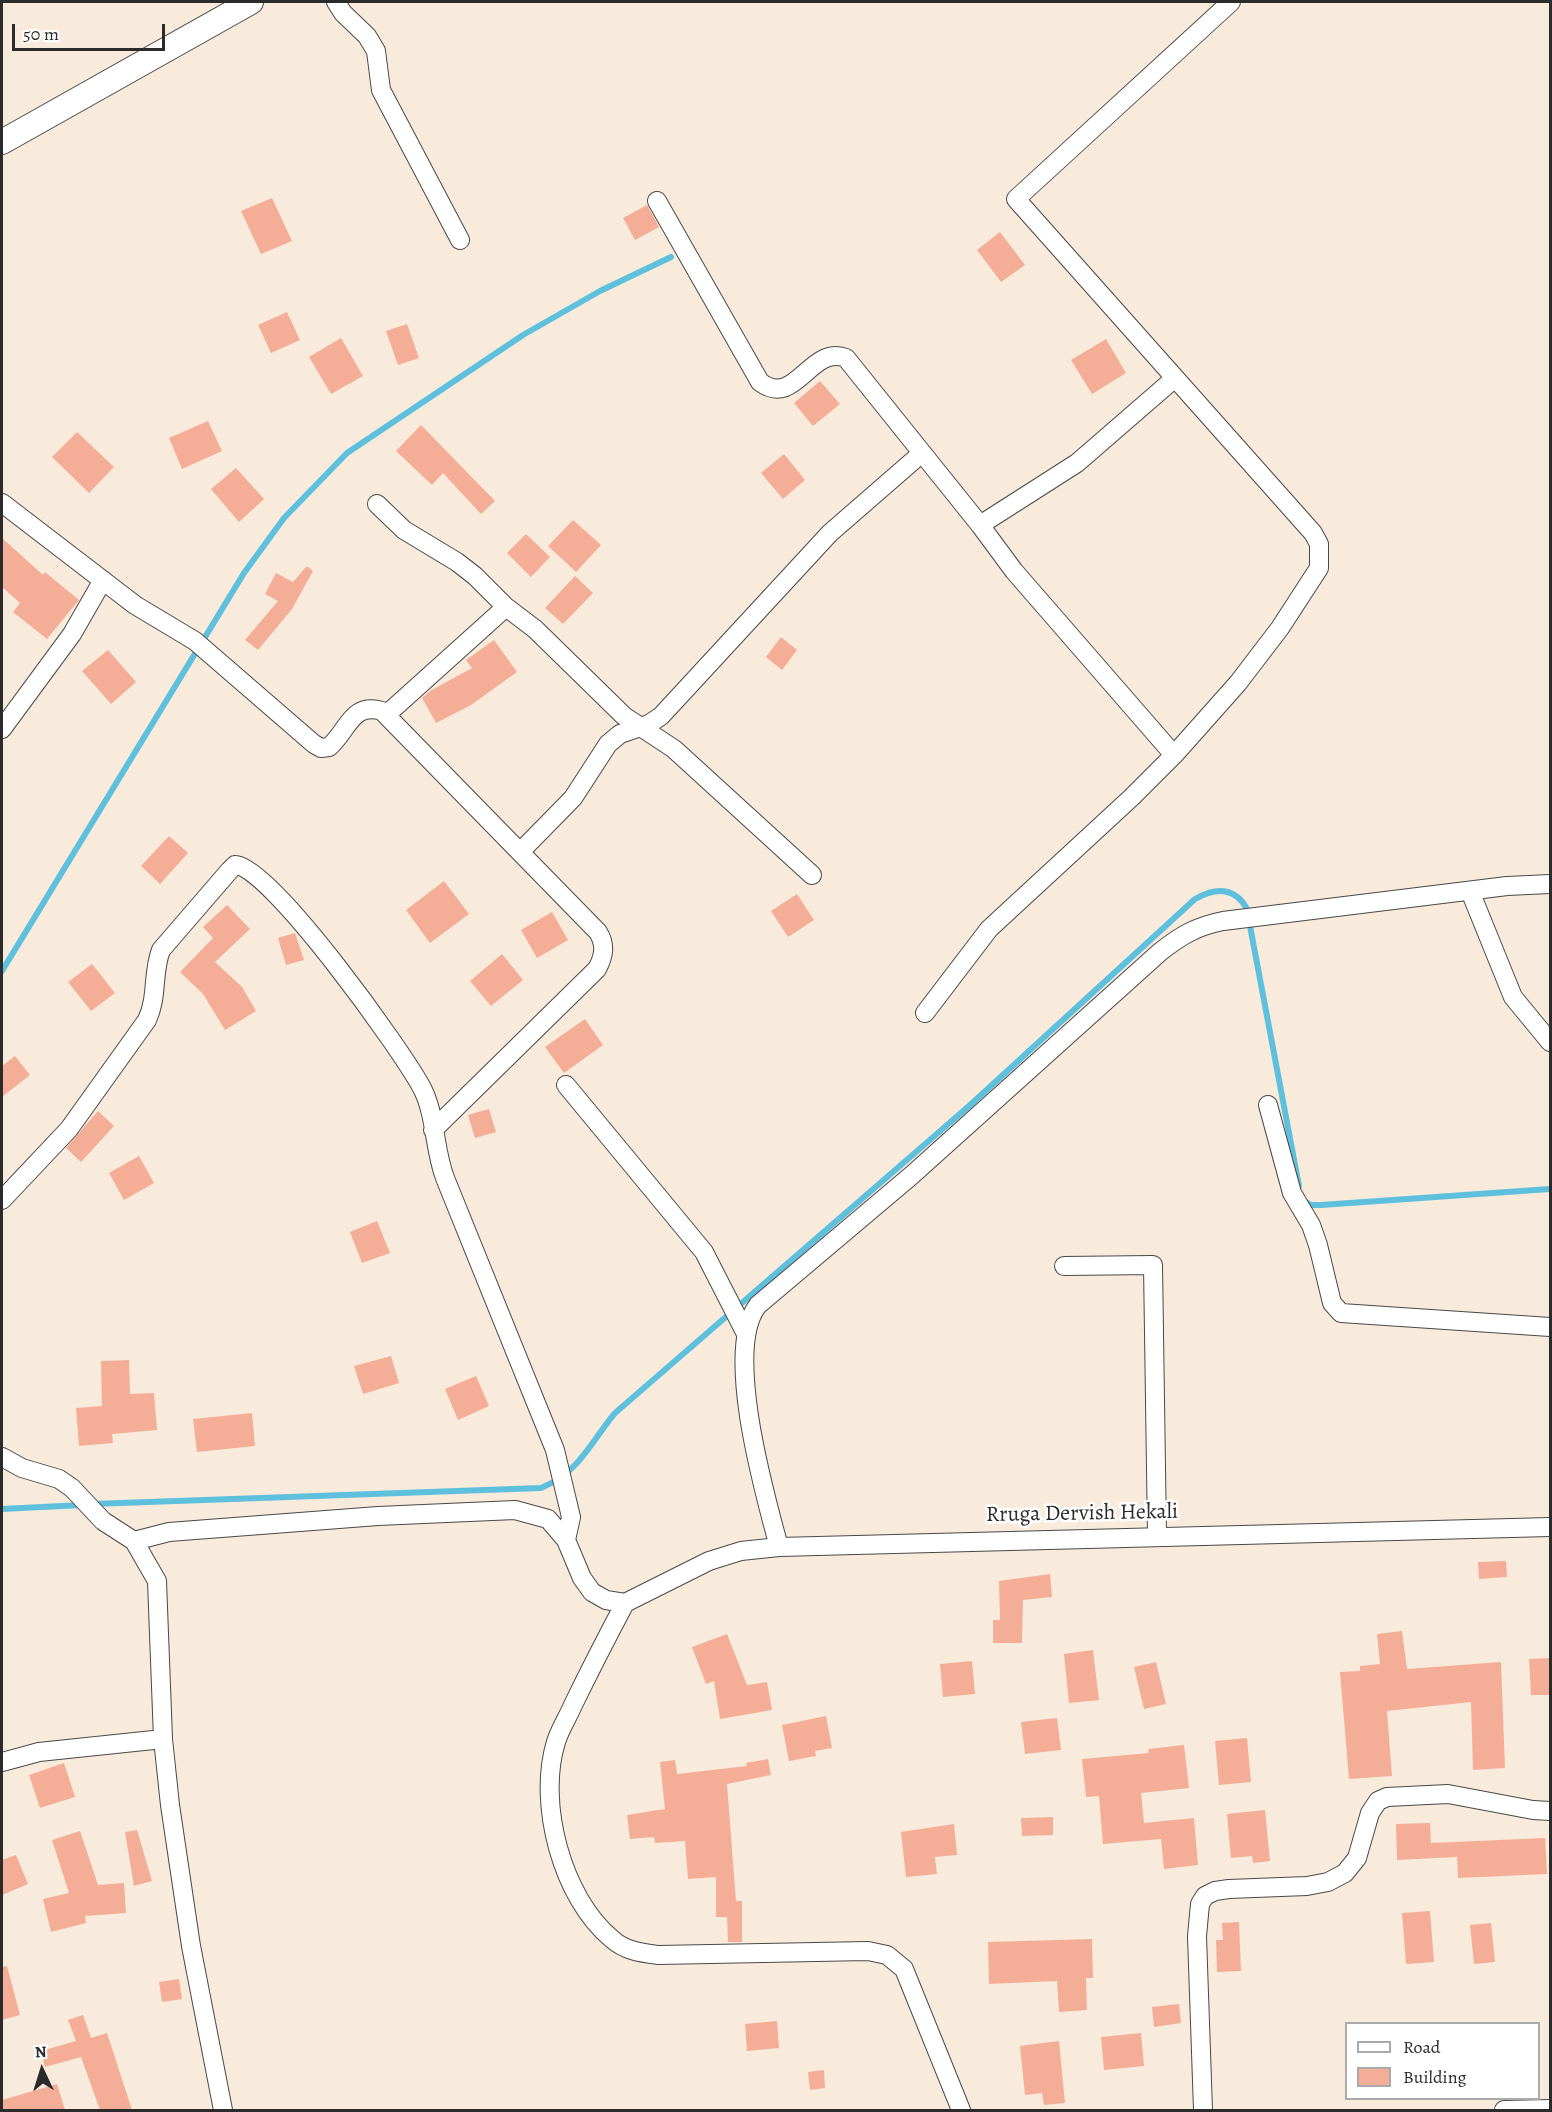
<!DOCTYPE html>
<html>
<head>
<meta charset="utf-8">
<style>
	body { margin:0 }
	#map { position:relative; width:1552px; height:2112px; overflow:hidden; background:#f9ebdc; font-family:Alegreya,serif }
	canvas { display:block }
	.frame { position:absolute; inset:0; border:3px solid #2b2b2b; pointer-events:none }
	.legend { position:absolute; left:1345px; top:2022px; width:195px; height:78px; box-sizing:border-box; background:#fff; border:2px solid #aaa; margin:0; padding:8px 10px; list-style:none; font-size:18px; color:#2b2b2b }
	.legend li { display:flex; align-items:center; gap:12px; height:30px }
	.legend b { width:30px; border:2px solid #aaa }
	.north { position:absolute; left:12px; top:2040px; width:60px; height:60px; -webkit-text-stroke:4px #fff; paint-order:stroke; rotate:356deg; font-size:16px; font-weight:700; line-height:24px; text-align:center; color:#2b2b2b }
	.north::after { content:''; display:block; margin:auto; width:21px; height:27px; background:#2b2b2b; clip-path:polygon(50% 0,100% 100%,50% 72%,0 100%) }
	.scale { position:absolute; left:12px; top:24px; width:153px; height:27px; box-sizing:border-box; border:3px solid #2b2b2b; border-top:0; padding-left:8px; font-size:18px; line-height:21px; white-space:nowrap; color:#2b2b2b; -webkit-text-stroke:4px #fff; paint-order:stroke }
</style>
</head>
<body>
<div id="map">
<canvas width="1552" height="2112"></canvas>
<div class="frame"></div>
<ul class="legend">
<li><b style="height:8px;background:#fff"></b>Road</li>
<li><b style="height:16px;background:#f4ae97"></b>Building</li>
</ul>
<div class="north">N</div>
<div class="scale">50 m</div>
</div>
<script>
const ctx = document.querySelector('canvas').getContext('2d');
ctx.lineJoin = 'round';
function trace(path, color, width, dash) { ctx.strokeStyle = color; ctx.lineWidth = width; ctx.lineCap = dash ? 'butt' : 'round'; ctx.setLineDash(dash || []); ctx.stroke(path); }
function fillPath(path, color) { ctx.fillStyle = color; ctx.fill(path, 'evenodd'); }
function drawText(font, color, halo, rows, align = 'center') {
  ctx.font = font + ' Alegreya,serif'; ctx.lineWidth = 5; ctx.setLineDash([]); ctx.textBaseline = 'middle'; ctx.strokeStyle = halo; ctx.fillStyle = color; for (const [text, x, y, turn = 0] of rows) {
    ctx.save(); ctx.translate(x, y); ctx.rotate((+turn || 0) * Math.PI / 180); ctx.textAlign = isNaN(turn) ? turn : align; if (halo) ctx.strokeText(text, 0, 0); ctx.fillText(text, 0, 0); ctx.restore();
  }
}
trace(new Path2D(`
	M 1250,926 L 1299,1186
	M 2,971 L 244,573 L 284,518 L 347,453 L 523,335 L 600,291 L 671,257
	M 1304,1201 L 1311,1205 L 1321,1205 L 1550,1189
	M 92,1504 L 541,1488 C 580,1472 590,1443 615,1413 L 969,1106 L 1195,899 C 1216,887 1235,887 1247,909
	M 2,1509 L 82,1505`), '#5ec0dd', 6);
fillPath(new Path2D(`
	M 272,198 L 292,241 L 261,254 L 241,211 Z
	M 647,205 L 659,227 L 635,240 L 623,218 Z
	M 1000,232 L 1025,265 L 1001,282 L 977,250 Z
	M 287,312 L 300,340 L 271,353 L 258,325 Z
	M 407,324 L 419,358 L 398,365 L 386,331 Z
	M 341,338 L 363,376 L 331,394 L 309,357 Z
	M 1106,339 L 1126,373 L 1092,394 L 1071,360 Z
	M 820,381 L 840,404 L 813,426 L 794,403 Z
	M 208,421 L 222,451 L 182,469 L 169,438 Z
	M 421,425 L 495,501 L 481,514 L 443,473 L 432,485 L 396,451 Z
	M 77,432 L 114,467 L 89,493 L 52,457 Z
	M 784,454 L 805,480 L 783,499 L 761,473 Z
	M 236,468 L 264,499 L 239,522 L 211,489 Z
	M 573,520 L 601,545 L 576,572 L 548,546 Z
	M 526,534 L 550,557 L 531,577 L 507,553 Z
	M 2,538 L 43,575 L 45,572 L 79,600 L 47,639 L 13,612 L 20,603 L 2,587 Z
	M 307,566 L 313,571 L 292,609 L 258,650 L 245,640 L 278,601 L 265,594 L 276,573 L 293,582 Z
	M 575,576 L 593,593 L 563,624 L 545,608 Z
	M 781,637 L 797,650 L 782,670 L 766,657 Z
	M 494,640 L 517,672 L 471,705 L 436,723 L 422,698 L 430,691 L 472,668 L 466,660 Z
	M 108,650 L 136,682 L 111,704 L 82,671 Z
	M 169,836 L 188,853 L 160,884 L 141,866 Z
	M 444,881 L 469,914 L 430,943 L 406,910 Z
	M 797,894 L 814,920 L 788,937 L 771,911 Z
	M 227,905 L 250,929 L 215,962 L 242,987 L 256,1011 L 225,1030 L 203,994 L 180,972 L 213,938 L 203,927 Z
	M 552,912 L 568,940 L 537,958 L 521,930 Z
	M 295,933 L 304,960 L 286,965 L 278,938 Z
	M 502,954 L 523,980 L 491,1006 L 470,981 Z
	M 92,964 L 115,993 L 91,1011 L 68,982 Z
	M 585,1019 L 603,1045 L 564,1073 L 545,1047 Z
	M 15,1056 L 30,1075 L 2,1097 L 2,1066 Z
	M 489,1109 L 496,1132 L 475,1138 L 468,1115 Z
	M 98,1111 L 114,1126 L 81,1162 L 66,1148 Z
	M 139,1156 L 154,1183 L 124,1200 L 109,1173 Z
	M 377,1221 L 390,1253 L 362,1263 L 350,1232 Z
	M 391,1356 L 399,1383 L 363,1394 L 354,1366 Z
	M 129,1360 L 130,1394 L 154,1393 L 157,1430 L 112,1434 L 113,1443 L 79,1446 L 76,1408 L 102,1406 L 101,1361 Z
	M 476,1376 L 489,1406 L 458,1420 L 445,1389 Z
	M 252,1413 L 255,1446 L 197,1452 L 193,1419 Z
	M 1506,1561 L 1507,1577 L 1479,1579 L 1478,1562 Z
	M 1050,1574 L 1052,1597 L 1023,1600 L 1022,1643 L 993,1643 L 993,1620 L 1000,1620 L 999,1581 Z
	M 1402,1631 L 1407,1669 L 1501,1662 L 1505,1768 L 1473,1770 L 1471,1702 L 1387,1711 L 1392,1776 L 1349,1779 L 1340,1672 L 1360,1671 L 1360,1666 L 1380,1664 L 1377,1634 Z
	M 727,1634 L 747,1685 L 767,1682 L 772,1710 L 720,1719 L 714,1681 L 706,1684 L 692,1647 Z
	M 1093,1650 L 1099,1700 L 1069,1703 L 1064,1654 Z
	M 1551,1658 L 1551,1695 L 1531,1695 L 1529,1659 Z
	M 972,1661 L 975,1694 L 943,1697 L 940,1664 Z
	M 1156,1662 L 1166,1704 L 1144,1709 L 1134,1667 Z
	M 826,1716 L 832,1748 L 815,1751 L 816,1756 L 789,1761 L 782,1725 Z
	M 1057,1718 L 1061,1750 L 1025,1754 L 1021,1722 Z
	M 1247,1738 L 1251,1782 L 1219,1785 L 1215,1741 Z
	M 1184,1745 L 1189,1788 L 1141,1793 L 1144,1823 L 1194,1818 L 1198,1865 L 1164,1869 L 1161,1839 L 1103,1844 L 1099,1796 L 1086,1797 L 1082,1759 L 1149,1753 L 1148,1749 Z
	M 768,1759 L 771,1775 L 727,1784 L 736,1901 L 742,1901 L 742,1942 L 728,1942 L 727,1917 L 716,1917 L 716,1877 L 688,1879 L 685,1841 L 655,1843 L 654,1837 L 630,1839 L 627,1815 L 665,1809 L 660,1762 L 675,1760 L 677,1774 L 747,1766 L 746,1763 Z
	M 64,1763 L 75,1797 L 40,1808 L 29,1775 Z
	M 1265,1810 L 1270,1861 L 1253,1863 L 1252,1856 L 1231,1858 L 1227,1814 Z
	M 1053,1817 L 1053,1835 L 1022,1836 L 1021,1818 Z
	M 1430,1823 L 1431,1843 L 1545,1838 L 1547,1874 L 1458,1878 L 1457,1857 L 1397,1860 L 1396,1824 Z
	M 954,1824 L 957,1855 L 935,1857 L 937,1874 L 906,1877 L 901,1832 Z
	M 137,1830 L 152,1881 L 134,1886 L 125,1832 Z
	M 80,1831 L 98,1885 L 124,1883 L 126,1913 L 85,1916 L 86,1923 L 51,1932 L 43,1899 L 69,1893 L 52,1840 Z
	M 16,1855 L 28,1884 L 2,1895 L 2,1860 Z
	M 1430,1911 L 1434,1962 L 1406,1964 L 1402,1913 Z
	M 1239,1922 L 1241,1971 L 1217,1972 L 1216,1940 L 1223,1940 L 1222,1923 Z
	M 1491,1923 L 1495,1962 L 1474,1964 L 1470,1925 Z
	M 1092,1939 L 1093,1978 L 1086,1978 L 1087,2010 L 1059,2012 L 1057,1981 L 989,1984 L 988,1942 Z
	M 7,1966 L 20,2015 L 2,2020 L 2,1967 Z
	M 179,1979 L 182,1999 L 162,2002 L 159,1982 Z
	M 1179,2004 L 1181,2023 L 1154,2027 L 1152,2007 Z
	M 83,2015 L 91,2038 L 107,2033 L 132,2110 L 100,2110 L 81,2057 L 45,2067 L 41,2051 L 76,2041 L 68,2020 Z
	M 777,2021 L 779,2048 L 747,2051 L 745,2024 Z
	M 1141,2033 L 1144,2066 L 1104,2070 L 1101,2037 Z
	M 1059,2041 L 1065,2103 L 1044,2105 L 1042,2093 L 1025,2095 L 1020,2046 Z
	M 824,2070 L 825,2088 L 810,2090 L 808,2072 Z
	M 57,2084 L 65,2110 L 2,2110 L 2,2100 Z`), '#f4ae97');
const minor = new Path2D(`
	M 336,2 L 343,13 L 367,36 L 376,51 L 381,90 L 460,240
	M 657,201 L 760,382 C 796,409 810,344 846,358 L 980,525 L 1014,571 L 1174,755
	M 2,503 L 135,605 L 195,641 L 314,744 L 321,748 L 329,747 C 348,731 351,702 382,711 L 598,932 C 606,945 604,956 597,969 L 433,1130
	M 377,504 L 404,530 L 457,562 L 475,576 L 506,607 L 535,629 L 624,716 L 674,749 L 812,875
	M 980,525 L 1077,463 L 1175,378
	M 386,715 L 506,607
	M 2,729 L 72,634 L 103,580
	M 521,851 L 573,798 L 608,744 L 620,734 L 649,724 L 661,716 L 830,533 L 922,453
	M 1470,891 L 1513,997 L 1550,1042
	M 925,1013 L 989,929 L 1132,797 L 1174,755 L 1238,683 L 1280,628 L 1319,568 L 1319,544 L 1313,533 L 1016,199 L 1231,2
	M 566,1085 L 704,1252 L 746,1334
	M 1268,1105 L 1292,1193 L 1311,1225 L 1318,1245 L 1332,1303 L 1341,1313 L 1550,1327
	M 2,1200 L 69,1129 L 147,1020 C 158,997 152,973 161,950 L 230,870 L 235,865 C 268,863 405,1054 423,1090 C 436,1117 434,1149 445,1178 L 555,1450 L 571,1517 L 566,1540
	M 1064,1266 L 1153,1265 L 1157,1536
	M 2,1457 L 22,1468 L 59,1479 L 72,1488 L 103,1521 L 134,1541 L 157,1581 L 163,1739 L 170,1805 L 191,1946 L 223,2110
	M 134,1541 L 169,1532 L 378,1516 L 515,1510 L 548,1519 L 566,1540 L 582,1578 L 592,1592 L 606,1600 L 625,1603
	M 779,1547 C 765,1495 723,1349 758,1305 L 912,1175 L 1160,952 C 1180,936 1197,926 1223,921 L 1507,886 L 1550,884
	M 625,1603 L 709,1561 L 741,1551 L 779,1547 L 1550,1527
	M 625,1603 C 607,1637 590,1670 573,1705 C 568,1717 560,1729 556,1742 C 537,1803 562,1898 612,1939 C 625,1951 642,1953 658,1955 L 868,1951 L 887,1955 L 904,1969 L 961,2110
	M 2,1762 L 39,1752 L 163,1739
	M 1203,2110 L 1197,1936 L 1200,1904 L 1205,1896 L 1215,1891 L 1229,1889 L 1307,1886 L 1328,1882 L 1345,1873 L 1357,1858 L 1370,1813 L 1378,1801 L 1387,1797 L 1448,1794 L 1533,1810 L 1550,1811
	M 1504,2110 L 1550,2109`);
const secondary = new Path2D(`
	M 2,142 L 251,2`);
trace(minor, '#4a4846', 20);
trace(secondary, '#4a4846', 26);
trace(minor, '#fff', 18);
trace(secondary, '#fff', 24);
drawText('22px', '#2b2b2b', '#fff', [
	["Rruga Dervish Hekali",1082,1514,-1]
]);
</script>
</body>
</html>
